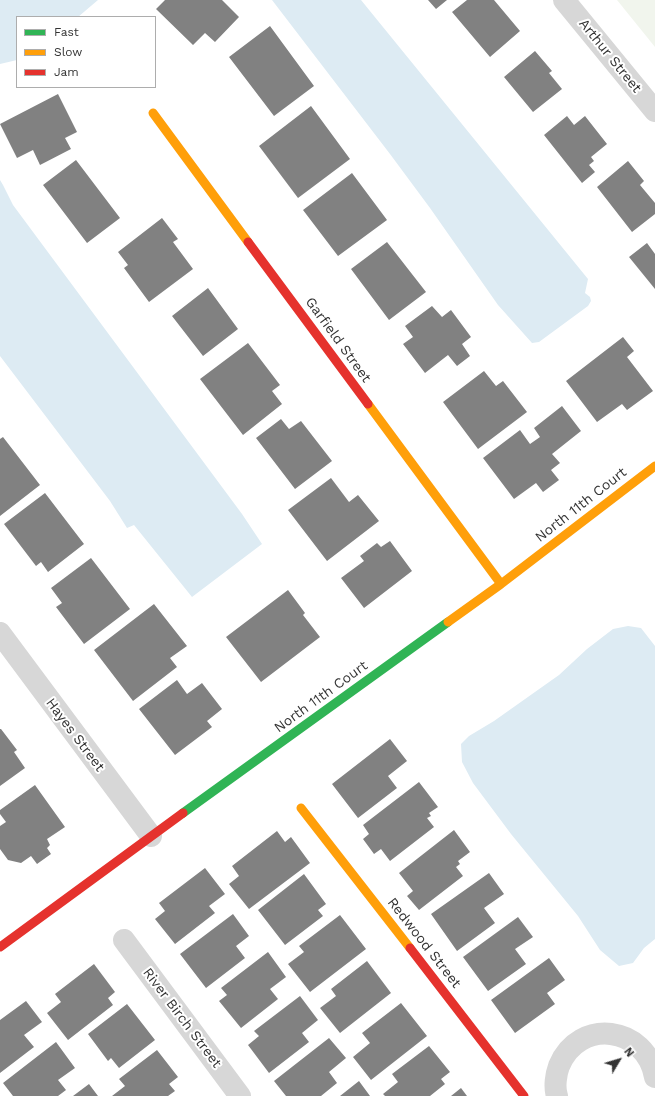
<!DOCTYPE html>
<html>
<head>
<meta charset="utf-8">
<style>
	body { margin:0 }
	#map { position:relative; width:655px; height:1096px; overflow:hidden; background:#fff; font-family:"Work Sans",sans-serif }
	canvas { display:block }
	.legend { position:absolute; left:16px; top:16px; width:140px; height:72px; box-sizing:border-box; background:#fff; border:1px solid #adadad; margin:0; padding:5px 7px; list-style:none; font-size:12px; color:#333 }
	.legend li { display:flex; align-items:center; gap:8px; height:20px }
	.legend b { width:20px; border:1px solid #adadad }
	.north { position:absolute; left:599px; top:1040px; width:40px; height:40px; -webkit-text-stroke:3px #fff; paint-order:stroke; rotate:52deg; font-size:11px; font-weight:700; line-height:16px; text-align:center; color:#333 }
	.north::after { content:''; display:block; margin:auto; width:14px; height:18px; background:#333; clip-path:polygon(50% 0,100% 100%,50% 72%,0 100%) }
</style>
</head>
<body>
<div id="map">
<canvas width="655" height="1096"></canvas>
<ul class="legend">
<li><b style="height:5px;background:#30b455"></b>Fast</li>
<li><b style="height:5px;background:#ff9f0a"></b>Slow</li>
<li><b style="height:5px;background:#e5322d"></b>Jam</li>
</ul>
<div class="north">N</div>
</div>
<script>
const ctx = document.querySelector('canvas').getContext('2d');
ctx.lineJoin = 'round';
function fillPath(path, color) { ctx.fillStyle = color; ctx.fill(path, 'evenodd'); }
function trace(path, color, width, dash) { ctx.strokeStyle = color; ctx.lineWidth = width; ctx.lineCap = dash ? 'butt' : 'round'; ctx.setLineDash(dash || []); ctx.stroke(path); }
function drawText(font, color, halo, rows, align = 'center') {
  ctx.font = font + ' "Work Sans",sans-serif'; ctx.lineWidth = 4; ctx.setLineDash([]); ctx.textBaseline = 'middle'; ctx.strokeStyle = halo; ctx.fillStyle = color; for (const [text, x, y, turn = 0] of rows) {
    ctx.save(); ctx.translate(x, y); ctx.rotate((+turn || 0) * Math.PI / 180); ctx.textAlign = isNaN(turn) ? turn : align; if (halo) ctx.strokeText(text, 0, 0); ctx.fillText(text, 0, 0); ctx.restore();
  }
}
fillPath(new Path2D(`
	M 617,0 L 655,0 L 655,47 Z`), '#f1f5ed');
fillPath(new Path2D(`
	M 0,0 L 98,0 L 78,17 L 17,17 L 17,60 L 0,64 Z
	M 272,0 L 361,0 L 588,279 L 585,293 L 590,297 L 591,301 L 588,306 L 539,342 L 532,343 L 498,305 L 430,208 L 390,154 Z
	M 0,180 L 3,185 L 13,205 L 242,514 L 262,544 L 192,597 L 134,525 L 127,528 L 110,501 L 0,356 Z
	M 628,626 L 641,628 L 655,646 L 655,939 L 644,948 L 633,963 L 619,966 L 600,950 L 578,916 L 511,834 L 473,783 L 462,762 L 461,744 L 469,736 L 494,721 L 559,675 L 587,649 L 613,629 Z`), '#ddebf3');
fillPath(new Path2D(`
	M 165,0 L 222,0 L 239,17 L 215,42 L 205,33 L 193,45 L 156,9 Z
	M 428,0 L 447,0 L 436,9 Z
	M 467,0 L 494,0 L 520,31 L 490,57 L 452,12 Z
	M 270,26 L 314,86 L 274,116 L 229,57 Z
	M 535,51 L 552,71 L 549,73 L 562,89 L 533,112 L 504,77 Z
	M 58,94 L 77,132 L 65,138 L 71,149 L 40,165 L 33,150 L 17,158 L 0,124 Z
	M 311,106 L 350,159 L 298,198 L 259,146 Z
	M 567,116 L 574,125 L 585,116 L 607,144 L 591,157 L 594,161 L 589,165 L 595,172 L 582,183 L 544,135 Z
	M 76,160 L 120,218 L 87,243 L 43,185 Z
	M 628,161 L 644,181 L 640,185 L 655,203 L 655,214 L 632,232 L 597,187 Z
	M 352,173 L 387,220 L 338,256 L 303,210 Z
	M 162,218 L 178,239 L 173,242 L 193,269 L 149,302 L 124,268 L 128,265 L 118,252 Z
	M 387,242 L 426,292 L 389,320 L 351,269 Z
	M 647,243 L 655,254 L 655,289 L 629,257 Z
	M 208,288 L 238,329 L 203,356 L 172,316 Z
	M 432,306 L 442,317 L 451,310 L 471,337 L 462,344 L 470,356 L 457,366 L 448,355 L 425,373 L 403,344 L 413,337 L 405,326 Z
	M 623,337 L 634,351 L 627,357 L 653,391 L 627,410 L 622,404 L 597,422 L 566,381 Z
	M 248,343 L 280,385 L 272,391 L 282,404 L 243,435 L 200,379 Z
	M 484,371 L 496,386 L 503,381 L 527,412 L 478,449 L 443,402 Z
	M 562,406 L 581,431 L 552,454 L 560,463 L 551,470 L 559,480 L 543,492 L 536,483 L 514,499 L 483,458 L 520,430 L 530,444 L 540,437 L 534,428 Z
	M 281,419 L 289,429 L 301,421 L 332,461 L 295,489 L 256,438 Z
	M 3,437 L 40,485 L 0,516 L 0,439 Z
	M 331,478 L 349,502 L 358,495 L 379,521 L 327,561 L 288,510 Z
	M 45,493 L 84,544 L 48,572 L 41,562 L 36,566 L 4,524 Z
	M 390,541 L 412,571 L 364,608 L 341,578 L 364,561 L 360,556 L 377,543 L 381,547 Z
	M 91,558 L 130,609 L 84,644 L 56,607 L 62,603 L 51,588 Z
	M 288,590 L 305,613 L 303,615 L 320,637 L 261,682 L 226,637 Z
	M 154,604 L 187,646 L 170,658 L 177,667 L 133,701 L 94,650 Z
	M 177,680 L 187,694 L 202,683 L 222,709 L 207,721 L 212,727 L 175,755 L 139,709 Z
	M 0,729 L 1,729 L 17,750 L 14,752 L 25,768 L 0,786 Z
	M 390,739 L 407,761 L 388,776 L 397,788 L 358,818 L 332,784 Z
	M 419,782 L 438,807 L 429,813 L 431,816 L 427,818 L 434,827 L 390,861 L 381,849 L 374,854 L 363,839 L 369,834 L 363,825 Z
	M 35,785 L 65,827 L 47,839 L 50,845 L 47,848 L 51,854 L 37,864 L 31,856 L 21,863 L 8,860 L 0,849 L 0,826 L 6,822 L 0,814 L 0,810 Z
	M 454,830 L 470,852 L 458,861 L 460,864 L 456,867 L 463,876 L 419,910 L 407,896 L 413,891 L 399,873 Z
	M 277,831 L 285,842 L 291,837 L 310,863 L 249,909 L 229,884 L 239,876 L 232,866 Z
	M 205,868 L 225,894 L 209,906 L 215,913 L 175,944 L 155,919 L 165,911 L 159,903 Z
	M 489,873 L 504,894 L 484,908 L 495,923 L 457,951 L 431,914 Z
	M 304,874 L 326,904 L 318,910 L 323,916 L 285,945 L 258,910 Z
	M 233,914 L 249,936 L 236,946 L 245,958 L 206,988 L 180,954 Z
	M 340,915 L 366,949 L 310,992 L 288,964 L 304,952 L 299,946 Z
	M 518,917 L 533,937 L 515,949 L 526,964 L 488,991 L 463,957 Z
	M 268,952 L 286,977 L 270,989 L 278,999 L 241,1028 L 219,1001 L 227,995 L 221,988 Z
	M 549,958 L 565,980 L 547,993 L 555,1004 L 515,1033 L 491,1000 Z
	M 367,961 L 391,993 L 340,1033 L 320,1008 L 336,996 L 331,989 Z
	M 94,964 L 115,992 L 108,998 L 113,1005 L 68,1040 L 47,1013 L 61,1002 L 55,994 Z
	M 300,996 L 318,1020 L 302,1033 L 309,1042 L 269,1073 L 248,1045 L 259,1036 L 254,1031 Z
	M 26,1001 L 42,1022 L 24,1035 L 34,1047 L 0,1073 L 0,1020 Z
	M 401,1003 L 427,1036 L 371,1080 L 353,1057 L 370,1043 L 362,1033 Z
	M 127,1004 L 155,1040 L 119,1068 L 111,1058 L 108,1061 L 88,1034 Z
	M 329,1038 L 346,1058 L 329,1072 L 337,1083 L 321,1096 L 286,1096 L 274,1081 Z
	M 56,1042 L 75,1068 L 58,1080 L 66,1090 L 58,1096 L 13,1096 L 3,1083 Z
	M 429,1046 L 450,1072 L 441,1079 L 445,1084 L 430,1096 L 385,1096 L 383,1094 L 398,1082 L 392,1074 Z
	M 157,1050 L 178,1077 L 169,1084 L 175,1091 L 168,1096 L 112,1096 L 125,1086 L 119,1079 Z
	M 359,1081 L 370,1096 L 340,1096 Z
	M 89,1084 L 98,1096 L 73,1096 Z
	M 461,1088 L 467,1096 L 451,1096 Z`), '#818181');
trace(new Path2D(`
	M 564,0 L 655,111
	M 0,633 L 151,836
	M 124,940 L 240,1096
	M 557,1096 C 554,1087 556,1074 559,1066 C 579,1017 646,1026 655,1077`), '#d7d7d7', 22);
trace(new Path2D(`
	M 183,813 L 448,622`), '#30b455', 9);
trace(new Path2D(`
	M 153,113 L 248,242
	M 368,404 L 501,584
	M 448,622 L 501,584 L 655,466
	M 301,808 L 410,948`), '#ff9f0a', 9);
trace(new Path2D(`
	M 248,242 L 368,404
	M 0,947 L 183,813
	M 410,948 L 524,1096`), '#e5322d', 9);
drawText('14px', '#333', '#fff', [
	["Arthur Street",610,56,51],
	["Garfield Street",338,340,54],
	["North 11th Court",581,505,-38],
	["North 11th Court",321,697,-36],
	["Hayes Street",75,735,53],
	["Redwood Street",424,943,52],
	["River Birch Street",182,1018,53]
]);
</script>
</body>
</html>
